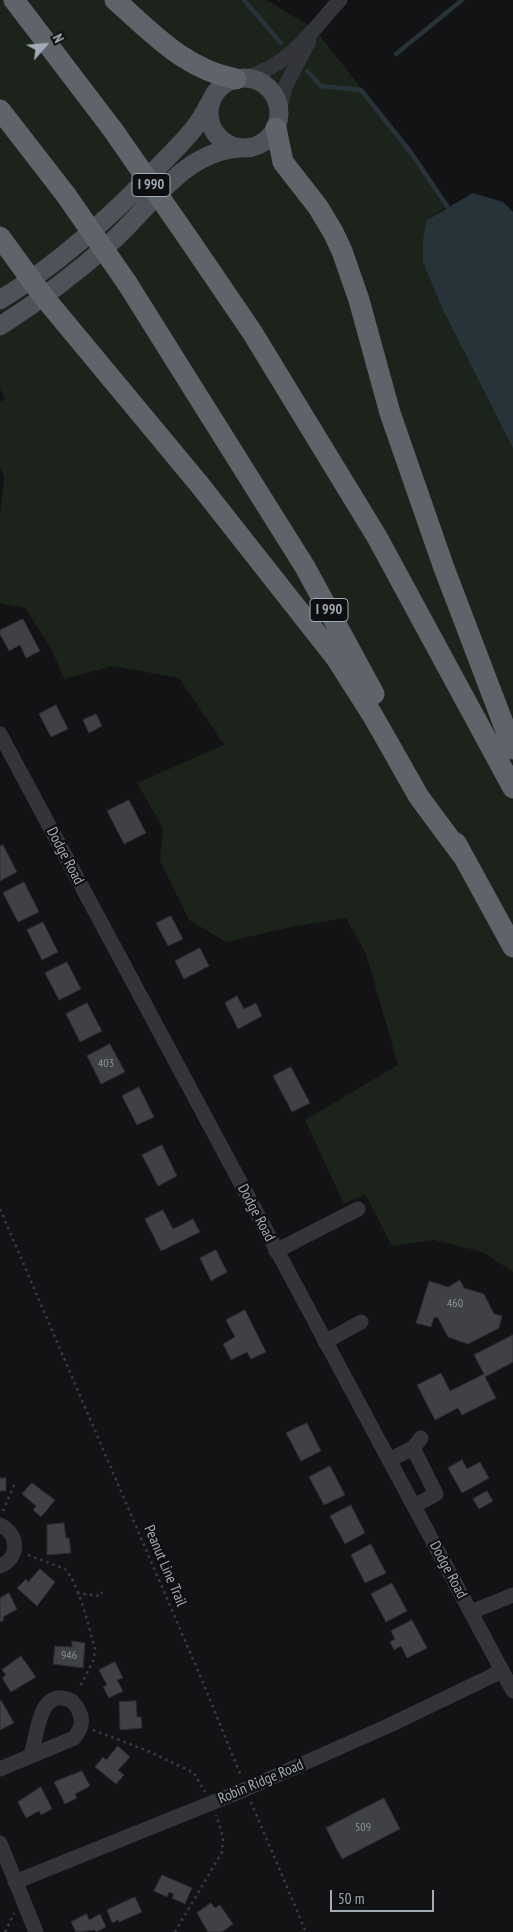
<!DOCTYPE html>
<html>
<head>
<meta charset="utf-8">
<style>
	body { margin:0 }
	#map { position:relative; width:513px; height:1932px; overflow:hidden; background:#131315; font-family:"PT Sans Narrow",sans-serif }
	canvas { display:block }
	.north { position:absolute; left:20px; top:20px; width:50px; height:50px; -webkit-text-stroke:4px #0e0e10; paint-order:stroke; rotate:63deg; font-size:14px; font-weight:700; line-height:20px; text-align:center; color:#a3abb6 }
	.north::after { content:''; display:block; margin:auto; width:18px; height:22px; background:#a3abb6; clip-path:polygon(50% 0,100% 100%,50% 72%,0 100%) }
	.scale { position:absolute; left:330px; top:1890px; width:104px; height:22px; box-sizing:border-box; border:2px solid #a3abb6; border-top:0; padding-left:6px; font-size:15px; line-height:18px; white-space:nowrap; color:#a3abb6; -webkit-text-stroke:4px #0e0e10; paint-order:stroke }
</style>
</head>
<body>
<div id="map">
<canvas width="513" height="1932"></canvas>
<div class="north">N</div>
<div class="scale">50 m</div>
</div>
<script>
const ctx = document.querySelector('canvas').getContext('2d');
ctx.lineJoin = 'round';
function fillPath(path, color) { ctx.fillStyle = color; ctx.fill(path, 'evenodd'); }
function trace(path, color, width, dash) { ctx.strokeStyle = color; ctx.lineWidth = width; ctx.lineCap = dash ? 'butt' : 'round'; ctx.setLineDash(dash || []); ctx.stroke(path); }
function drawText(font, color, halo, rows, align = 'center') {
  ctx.font = font + ' "PT Sans Narrow",sans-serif'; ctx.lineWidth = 4.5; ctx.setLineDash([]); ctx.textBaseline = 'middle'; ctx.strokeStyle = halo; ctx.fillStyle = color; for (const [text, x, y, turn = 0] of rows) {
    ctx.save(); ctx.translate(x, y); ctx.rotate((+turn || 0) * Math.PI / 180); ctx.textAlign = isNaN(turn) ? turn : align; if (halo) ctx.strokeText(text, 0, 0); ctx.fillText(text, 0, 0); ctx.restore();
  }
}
fillPath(new Path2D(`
	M 0,0 L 266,0 L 315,29 L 412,154 L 447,206 L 427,220 L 423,262 L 441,306 L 513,449 L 513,1272 L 483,1252 L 434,1240 L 392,1246 L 365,1194 L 344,1204 L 305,1120 L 398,1065 L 366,954 L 346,918 L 291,927 L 226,942 L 189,920 L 160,861 L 163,828 L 137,783 L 224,745 L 179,678 L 112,666 L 64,679 L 51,648 L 25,608 L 0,603 L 0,516 L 4,477 L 0,468 L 0,402 L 5,398 L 0,389 Z`), '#1b231b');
fillPath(new Path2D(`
	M 473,193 L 503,202 L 513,212 L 513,449 L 441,306 L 423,262 L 423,240 L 427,220 Z`), '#283339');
trace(new Path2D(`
	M 244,0 L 281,43
	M 396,54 L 462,0
	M 307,71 L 321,86 L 361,90 L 412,154 L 447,206`), '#283339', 4.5);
const building = new Path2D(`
	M 23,619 L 40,651 L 26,658 L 20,645 L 9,651 L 0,634 L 0,630 Z
	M 56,705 L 68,729 L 51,737 L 39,714 Z
	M 96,714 L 102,726 L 89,733 L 83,720 Z
	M 129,800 L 146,833 L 124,844 L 107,811 Z
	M 3,845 L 17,872 L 0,881 L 0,846 Z
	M 24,882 L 39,912 L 18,922 L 3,893 Z
	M 171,916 L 183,939 L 168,946 L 156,923 Z
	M 43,922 L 58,952 L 42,960 L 27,930 Z
	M 200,948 L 209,966 L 184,979 L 175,961 Z
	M 67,962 L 81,989 L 59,1000 L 45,973 Z
	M 237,996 L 244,1009 L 256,1003 L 262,1016 L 238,1029 L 225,1003 Z
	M 87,1003 L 102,1031 L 80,1042 L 66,1014 Z
	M 110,1044 L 125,1072 L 101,1084 L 87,1056 Z
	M 291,1067 L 310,1103 L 292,1112 L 273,1076 Z
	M 139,1087 L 154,1117 L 137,1125 L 122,1096 Z
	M 162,1145 L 177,1176 L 158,1186 L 142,1155 Z
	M 163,1210 L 173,1229 L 193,1219 L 200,1232 L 161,1251 L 145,1219 Z
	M 216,1250 L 227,1272 L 211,1281 L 200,1258 Z
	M 460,1280 L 464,1288 L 484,1294 L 494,1314 L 502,1316 L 499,1328 L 468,1344 L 448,1337 L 438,1318 L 434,1317 L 431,1327 L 416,1323 L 429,1281 L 448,1287 Z
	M 245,1310 L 266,1352 L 251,1359 L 247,1352 L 231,1360 L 223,1344 L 235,1337 L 226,1320 Z
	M 513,1335 L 513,1362 L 485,1377 L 496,1398 L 462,1415 L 458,1408 L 435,1420 L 417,1385 L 441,1373 L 450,1391 L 484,1374 L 474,1355 Z
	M 307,1423 L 321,1451 L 301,1461 L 286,1433 Z
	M 462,1460 L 467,1469 L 480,1462 L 489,1478 L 462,1493 L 448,1468 Z
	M 330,1466 L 345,1495 L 324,1505 L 309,1477 Z
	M 0,1478 L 6,1478 L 6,1491 L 0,1491 Z
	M 32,1483 L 55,1500 L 41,1517 L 33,1510 L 36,1506 L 22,1494 Z
	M 487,1491 L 493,1501 L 479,1509 L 473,1499 Z
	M 351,1505 L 365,1533 L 345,1544 L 330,1516 Z
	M 64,1523 L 66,1538 L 69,1538 L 71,1553 L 47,1555 L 47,1525 Z
	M 371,1544 L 386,1573 L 365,1583 L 351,1555 Z
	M 40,1569 L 55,1582 L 37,1606 L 17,1588 L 26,1579 L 28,1582 Z
	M 392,1583 L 407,1611 L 386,1622 L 371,1594 Z
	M 9,1593 L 17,1609 L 3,1617 L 4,1620 L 0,1622 L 0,1598 Z
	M 412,1620 L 427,1648 L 407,1658 L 401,1646 L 394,1650 L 390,1642 L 395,1639 L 391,1631 Z
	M 72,1641 L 85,1643 L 83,1668 L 53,1664 L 55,1646 L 72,1647 Z
	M 21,1656 L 36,1677 L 11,1692 L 2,1678 L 6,1675 L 2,1670 Z
	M 115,1662 L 123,1678 L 117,1680 L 123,1691 L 109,1698 L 103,1687 L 107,1685 L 99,1670 Z
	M 1,1700 L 14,1723 L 0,1730 L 0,1701 Z
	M 136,1701 L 137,1717 L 141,1717 L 142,1728 L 120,1730 L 119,1702 Z
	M 118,1746 L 130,1757 L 118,1770 L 124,1775 L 116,1784 L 95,1767 L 103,1757 L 106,1760 Z
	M 82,1771 L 90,1786 L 75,1794 L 77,1798 L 65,1804 L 54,1782 Z
	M 41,1787 L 52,1809 L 41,1815 L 39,1811 L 26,1818 L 18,1802 Z
	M 384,1798 L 400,1829 L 342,1859 L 326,1828 Z
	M 162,1875 L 192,1888 L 185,1904 L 172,1898 L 174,1894 L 169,1892 L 167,1897 L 154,1891 Z
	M 135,1897 L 142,1912 L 119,1922 L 118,1920 L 112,1923 L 107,1910 Z
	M 211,1903 L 215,1908 L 220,1905 L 233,1924 L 222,1932 L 208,1932 L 197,1913 Z
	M 87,1914 L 89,1920 L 100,1914 L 106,1927 L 96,1932 L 95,1930 L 76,1932 L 71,1922 Z`);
fillPath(building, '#3f4145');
trace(building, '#2d2d31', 1);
trace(new Path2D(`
	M 278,0 L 279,0
	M 0,1209 L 204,1685 L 241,1776
	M 3,1511 L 14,1485
	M 28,1555 L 65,1569 C 79,1584 89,1628 95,1649 L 94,1659 L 79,1689
	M 77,1593 L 100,1596 L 102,1592
	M 93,1730 L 148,1751 L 194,1773 L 205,1792
	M 251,1802 L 306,1932
	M 5,1932 L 14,1913
	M 175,1932 L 222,1852 L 223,1837 L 216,1815`), '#393c41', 2.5, [2.5, 4]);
trace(new Path2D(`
	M 245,77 C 288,68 312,30 340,0
	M 279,110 L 286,85 L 309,41
	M 0,734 L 513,1691
	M 276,1251 L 358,1209
	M 325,1342 L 361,1322
	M 413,1448 L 436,1494 L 414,1506
	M 389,1460 L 413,1448 L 421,1438
	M 0,1525 C 19,1534 20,1558 0,1566
	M 471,1612 L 513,1595
	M 0,1769 L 74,1738 C 85,1725 83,1713 72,1701 C 38,1685 38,1735 31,1754
	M 0,1843 L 36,1932
	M 15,1882 L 246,1789 L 390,1725 L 502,1671`), '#34353a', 15);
trace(new Path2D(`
	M209 113a35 35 0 1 1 70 0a35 35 0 1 1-70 0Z
	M 0,300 C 60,263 114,214 162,163 C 180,144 198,128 209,104
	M 0,326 C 38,302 76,273 110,243 C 149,209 182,152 239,148`), '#4f5259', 19);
trace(new Path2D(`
	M 14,0 L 113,130
	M 115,0 C 153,33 184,69 236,79
	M 0,110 L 66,195
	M 276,128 L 283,162 L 318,207 L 333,232 L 342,251 L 359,300 L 390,413 L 444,568 L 513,749
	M 0,237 L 43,296 L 199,484 L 336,658 L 373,716 L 419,797 L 462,855
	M 190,241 L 252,332 L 377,537 L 513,788
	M 127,283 L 305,567 L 374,694
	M 456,843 L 513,947`), '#5f646b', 21);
trace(new Path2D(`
	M 113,130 L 190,241
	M 66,195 L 127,283`), '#5f646b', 21);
drawText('12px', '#8a909a', null, [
	["403",106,1064],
	["460",455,1304],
	["946",69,1656],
	["509",363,1828]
]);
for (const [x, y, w] of [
	[151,185,38],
	[329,610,38]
]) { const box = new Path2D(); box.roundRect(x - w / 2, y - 11.5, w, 23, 4); ctx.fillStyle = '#0e0e10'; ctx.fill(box); trace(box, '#a3abb6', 1); }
drawText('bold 14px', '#a3abb6', null, [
	["I 990",151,185],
	["I 990",329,610]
]);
drawText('15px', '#a3abb6', '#0e0e10', [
	["Dodge Road",65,856,62],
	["Dodge Road",256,1213,62],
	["Peanut Line Trail",165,1566,67],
	["Dodge Road",448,1570,62],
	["Robin Ridge Road",261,1782,-23]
]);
</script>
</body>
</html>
